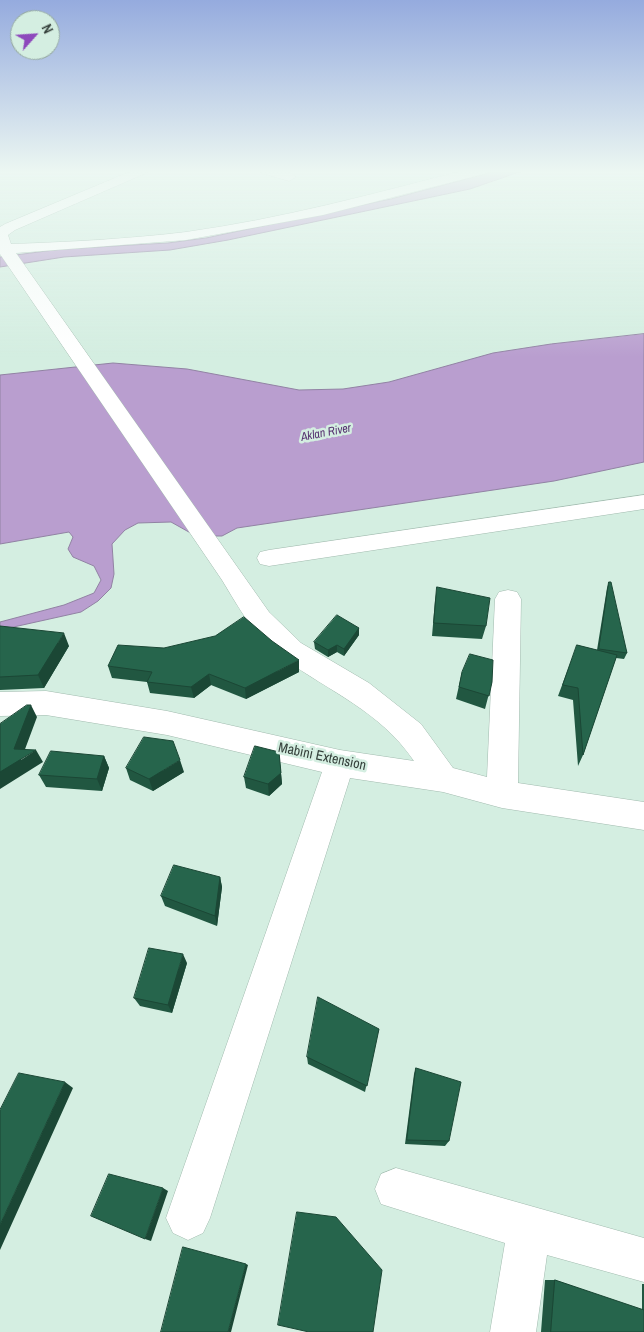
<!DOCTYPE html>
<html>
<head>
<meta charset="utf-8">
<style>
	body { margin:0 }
	#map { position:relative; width:644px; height:1332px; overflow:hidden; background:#d4eee1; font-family:"Archivo Narrow",sans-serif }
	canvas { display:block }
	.north { position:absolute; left:10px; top:10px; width:50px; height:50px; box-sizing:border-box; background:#d4eee1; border:1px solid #94a89f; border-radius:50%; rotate:64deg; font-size:14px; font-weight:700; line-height:20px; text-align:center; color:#35403b }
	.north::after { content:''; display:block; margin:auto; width:18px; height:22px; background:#8e49bc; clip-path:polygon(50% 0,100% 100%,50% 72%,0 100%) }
</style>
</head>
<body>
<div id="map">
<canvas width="644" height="1332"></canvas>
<div class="north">N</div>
</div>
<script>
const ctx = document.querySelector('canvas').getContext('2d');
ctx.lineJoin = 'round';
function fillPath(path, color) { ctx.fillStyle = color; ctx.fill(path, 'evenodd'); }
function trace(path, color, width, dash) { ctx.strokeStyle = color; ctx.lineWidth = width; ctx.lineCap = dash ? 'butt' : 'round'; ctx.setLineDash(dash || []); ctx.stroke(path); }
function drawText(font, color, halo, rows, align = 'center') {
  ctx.font = font + ' "Archivo Narrow",sans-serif'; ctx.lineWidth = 5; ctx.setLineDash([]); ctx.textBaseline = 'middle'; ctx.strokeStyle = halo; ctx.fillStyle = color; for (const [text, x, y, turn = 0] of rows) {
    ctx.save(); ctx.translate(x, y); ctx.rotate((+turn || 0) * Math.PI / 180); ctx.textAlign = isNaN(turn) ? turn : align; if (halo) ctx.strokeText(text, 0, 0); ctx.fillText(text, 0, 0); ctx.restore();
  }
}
const water = new Path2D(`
	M 501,170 L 525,170 L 470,189 L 228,240 L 170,250 L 64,257 L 0,267 L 0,257 L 62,249 L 168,243 L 206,238 L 391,199 Z
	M 644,334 L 644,462 L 554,481 L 237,528 L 222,536 L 196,536 L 171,522 L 138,523 L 125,530 L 112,544 L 114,574 L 111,588 L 98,601 L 81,612 L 0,630 L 0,622 L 64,605 L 94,593 L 101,580 L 94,566 L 73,557 L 68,549 L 73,537 L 69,532 L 0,544 L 0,375 L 113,363 L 187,369 L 299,390 L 343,389 L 389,382 L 493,353 L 551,344 Z`);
fillPath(water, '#b99ecf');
trace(water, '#9182a3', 1);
const minor = new Path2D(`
	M 134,170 L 153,170 L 15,230 L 8,235 L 11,244 C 69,242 128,239 186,232 C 280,219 373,194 465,170 L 488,170 L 487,173 L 323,215 L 186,240 L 16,253 L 269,612 L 301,643 L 369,683 L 421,724 L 453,768 L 487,777 L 495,599 L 499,592 L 508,590 L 517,592 L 521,599 L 518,783 L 644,802 L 644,830 L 502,808 L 443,792 L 350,778 L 210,1218 L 203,1233 L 188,1240 L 173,1233 L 166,1218 L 322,772 L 167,735 L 46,715 L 0,716 L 0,692 L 46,691 L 167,711 L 340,750 L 414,761 C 380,711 330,692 283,658 C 256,639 239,608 222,580 L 0,254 L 0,227 L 5,224 Z
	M 260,170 C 271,170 288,168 296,177 L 289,181 L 261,173 Z
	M 644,495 L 644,509 L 269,566 L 260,564 L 257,558 L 260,552 L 269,550 Z
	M 396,1168 L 644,1238 L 644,1282 L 547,1255 L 536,1332 L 490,1332 L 505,1243 L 381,1204 L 375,1189 L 381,1174 Z`);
trace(minor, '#a1baae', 1);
fillPath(minor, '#fff');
fillPath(new Path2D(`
	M 609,582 L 627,653 L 624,659 L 616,658 L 583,755 L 578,766 L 573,700 L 558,696 L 577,645 L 597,650 L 607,588 Z
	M 437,587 L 486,626 L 482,639 L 432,636 L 435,601 Z
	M 0,626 L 69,646 L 44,688 L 0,690 Z
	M 359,628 L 359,635 L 344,656 L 337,652 L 328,657 L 315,649 L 314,642 Z
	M 108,666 L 299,672 L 246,699 L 211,685 L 194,698 L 150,693 L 147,682 L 112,678 Z
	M 462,672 L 492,682 L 485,709 L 456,699 Z
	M 279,752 L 282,784 L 269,796 L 246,788 L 244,777 Z
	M 104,756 L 109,768 L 102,791 L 46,787 L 39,775 Z
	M 126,768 L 184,772 L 153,791 L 130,780 Z
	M 220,877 L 222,887 L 217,926 L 165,906 L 161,896 Z
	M 187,963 L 172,1013 L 140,1006 L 134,998 Z
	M 379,1029 L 365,1092 L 308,1064 L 307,1057 Z
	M 416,1068 L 449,1141 L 445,1146 L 405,1144 L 414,1074 Z
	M 545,1280 L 555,1280 L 642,1310 L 642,1284 L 644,1284 L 644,1332 L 541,1332 Z`), '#215741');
fillPath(new Path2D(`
	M 359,628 L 359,635 L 344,656 L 344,649 Z
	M 64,633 L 69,646 L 44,688 L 38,675 Z
	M 337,645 L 337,652 L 328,657 L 328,650 Z
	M 299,660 L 299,672 L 246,699 L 245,688 Z
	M 209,674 L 211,685 L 194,698 L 191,687 Z
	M 31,705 L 37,717 L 21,760 L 36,750 L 43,762 L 0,789 L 0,772 Z
	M 104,756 L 109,768 L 102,791 L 97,779 Z
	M 180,760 L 184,772 L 153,791 L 149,779 Z
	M 281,773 L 282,784 L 269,796 L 268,784 Z
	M 220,877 L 222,887 L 217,926 L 215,916 Z
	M 183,954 L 187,963 L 172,1013 L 168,1005 Z
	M 65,1082 L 73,1088 L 0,1250 L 0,1225 Z
	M 163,1188 L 168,1191 L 151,1241 L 145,1239 Z
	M 246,1264 L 248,1265 L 231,1332 L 228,1332 Z`), '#1b4735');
const building = new Path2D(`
	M 609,582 L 611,582 L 627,653 L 599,649 Z
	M 437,587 L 490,598 L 486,626 L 434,623 Z
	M 337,615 L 359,628 L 344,649 L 337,645 L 328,650 L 314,642 Z
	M 244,617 L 272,641 L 299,660 L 245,688 L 209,674 L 191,687 L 147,682 L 152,672 L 108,666 L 118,645 L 164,648 L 215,636 Z
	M 0,626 L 64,633 L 38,675 L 0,677 Z
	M 577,645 L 617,655 L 583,755 L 578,688 L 563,685 Z
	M 470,654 L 493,660 L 492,682 L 489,696 L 459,687 L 462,672 Z
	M 27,705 L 31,705 L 14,749 L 36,750 L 0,772 L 0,724 Z
	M 144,737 L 173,741 L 180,760 L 149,779 L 126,768 Z
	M 255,746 L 279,752 L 281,773 L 268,784 L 244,777 Z
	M 51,751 L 104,756 L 97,779 L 39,775 Z
	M 174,865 L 220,877 L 215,916 L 161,896 Z
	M 149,948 L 183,954 L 168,1005 L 134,998 Z
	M 318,997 L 379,1029 L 367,1086 L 307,1057 Z
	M 416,1068 L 461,1082 L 449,1141 L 407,1140 Z
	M 19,1073 L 65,1082 L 0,1225 L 0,1110 Z
	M 109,1174 L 163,1188 L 145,1239 L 91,1216 Z
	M 297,1212 L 336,1217 L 382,1270 L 373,1332 L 309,1332 L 278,1325 Z
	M 183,1247 L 246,1264 L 228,1332 L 161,1332 Z
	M 555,1280 L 644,1310 L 644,1332 L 551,1332 Z`);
fillPath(building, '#26654c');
trace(building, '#1b4735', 1);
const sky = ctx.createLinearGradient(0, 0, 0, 357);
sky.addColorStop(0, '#95abde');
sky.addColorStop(0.48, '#ecf7f2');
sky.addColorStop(1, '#ecf7f200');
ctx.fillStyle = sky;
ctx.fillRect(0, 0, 644, 357);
drawText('italic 12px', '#563270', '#d4eee1', [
	["Aklan River",326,433,-11]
]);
drawText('14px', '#35403b', '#d4eee1', [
	["Mabini Extension",322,757,12]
]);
</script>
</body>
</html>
